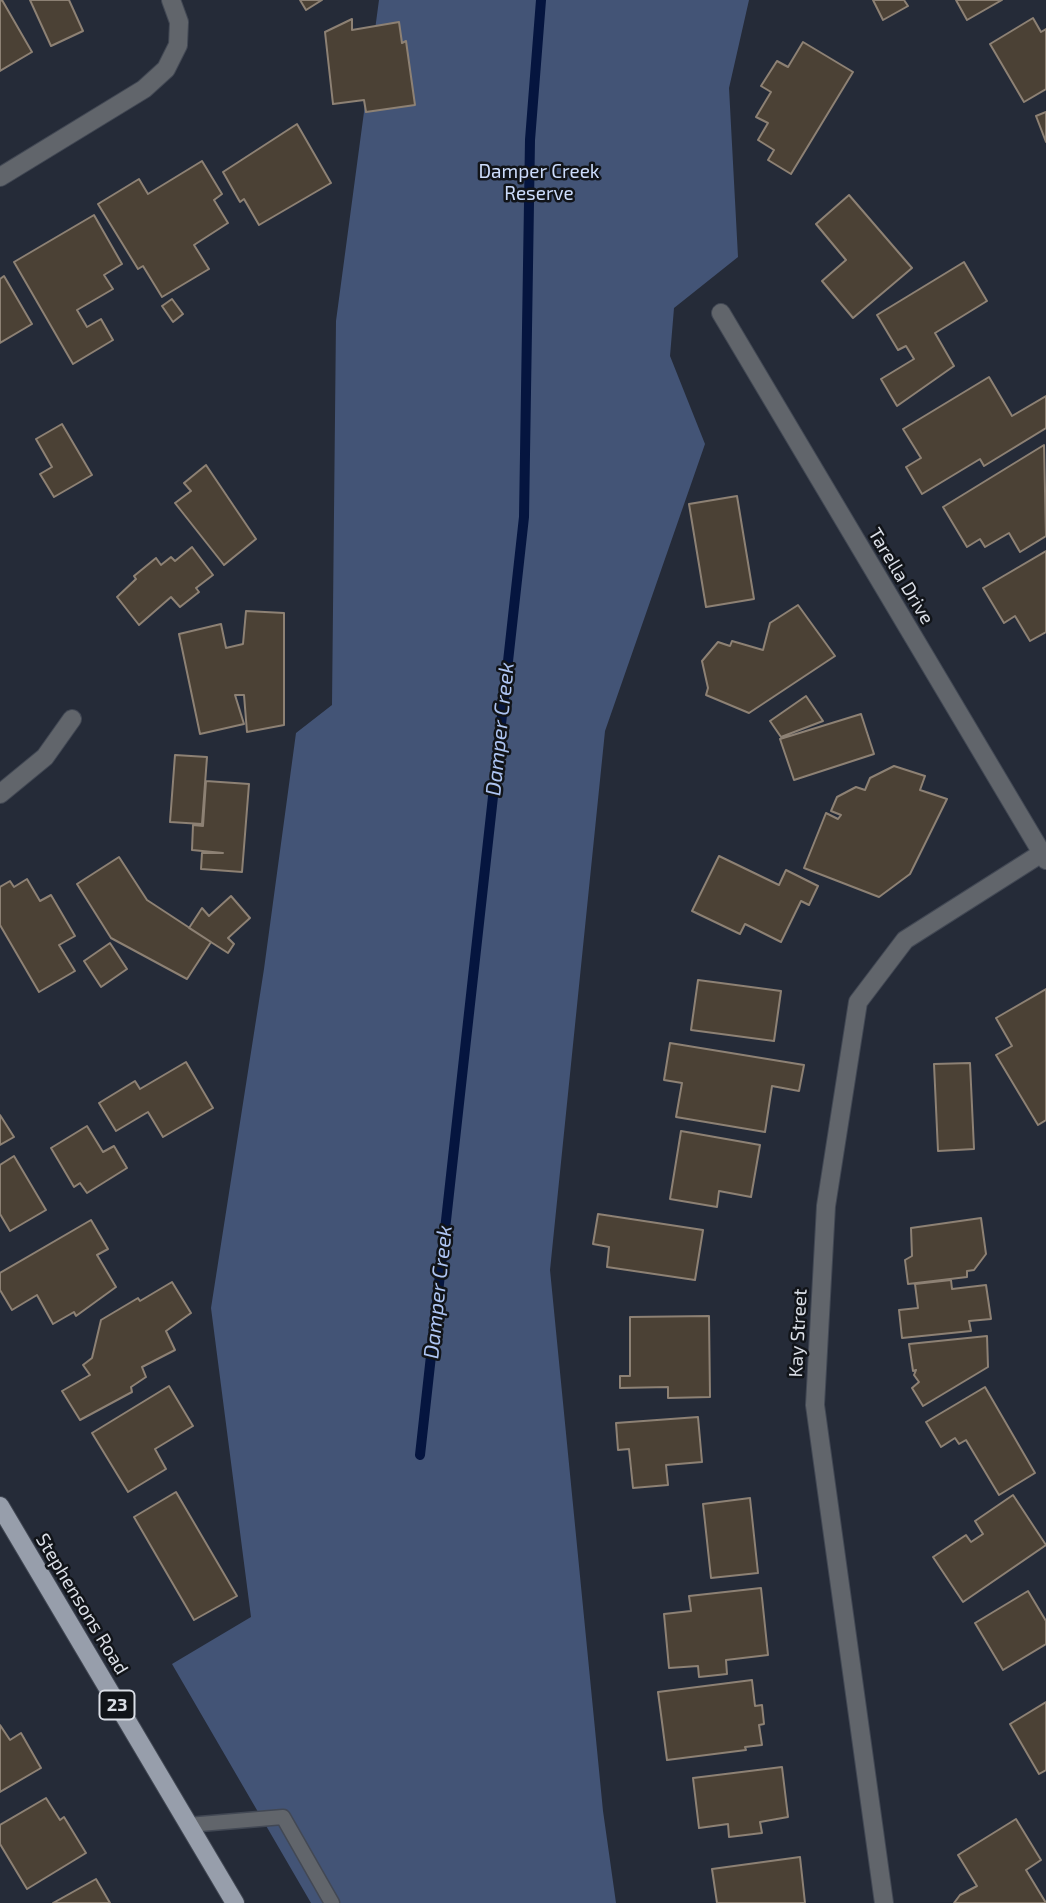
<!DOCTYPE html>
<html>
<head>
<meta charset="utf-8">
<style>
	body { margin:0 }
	canvas { display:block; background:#252b38 }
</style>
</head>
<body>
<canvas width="1046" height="1903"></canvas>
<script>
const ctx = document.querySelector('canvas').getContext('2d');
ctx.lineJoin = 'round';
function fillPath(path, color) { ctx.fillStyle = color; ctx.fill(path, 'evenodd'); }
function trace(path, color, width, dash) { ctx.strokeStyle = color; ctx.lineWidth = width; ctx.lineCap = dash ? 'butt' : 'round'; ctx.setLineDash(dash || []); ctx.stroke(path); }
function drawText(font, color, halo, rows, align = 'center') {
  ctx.font = font + ' "Exo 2",sans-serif'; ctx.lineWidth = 5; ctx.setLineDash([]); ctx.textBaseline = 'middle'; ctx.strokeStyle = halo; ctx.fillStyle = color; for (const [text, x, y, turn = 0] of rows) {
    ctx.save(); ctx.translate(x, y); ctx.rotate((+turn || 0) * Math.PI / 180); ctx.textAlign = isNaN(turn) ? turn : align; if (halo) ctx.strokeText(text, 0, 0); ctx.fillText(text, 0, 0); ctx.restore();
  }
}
fillPath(new Path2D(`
	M 379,0 L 749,0 L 729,88 L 738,257 L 674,308 L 670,356 L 705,444 L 605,731 L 550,1270 L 603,1811 L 616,1903 L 311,1903 L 172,1664 L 251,1617 L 211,1308 L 264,969 L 296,733 L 332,705 L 336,321 Z`), '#435476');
trace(new Path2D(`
	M 420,1455 L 524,517 L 530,140 L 541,0`), '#05153f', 10);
const building = new Path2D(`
	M 2,0 L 32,52 L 0,71 L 0,1 Z
	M 30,0 L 69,0 L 83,31 L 51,46 Z
	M 300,0 L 322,0 L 306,10 Z
	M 873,0 L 904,0 L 908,6 L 883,20 Z
	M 956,0 L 1002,0 L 967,20 Z
	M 1033,18 L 1041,32 L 1046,29 L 1046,89 L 1024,102 L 990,44 Z
	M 352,19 L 352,30 L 399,22 L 402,43 L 406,41 L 415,105 L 366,112 L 364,100 L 333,104 L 325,32 Z
	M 803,42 L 853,72 L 791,174 L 768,160 L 774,150 L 758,140 L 768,123 L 756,117 L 771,92 L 761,86 L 777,61 L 788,67 Z
	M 1046,112 L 1046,142 L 1036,116 Z
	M 297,124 L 331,183 L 259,225 L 244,199 L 240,202 L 223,172 Z
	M 202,161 L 222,194 L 214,200 L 228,223 L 194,245 L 209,269 L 162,297 L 143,266 L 138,269 L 98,204 L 139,179 L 148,194 Z
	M 849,195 L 912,268 L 853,318 L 822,281 L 846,260 L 816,224 Z
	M 94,215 L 122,264 L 104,275 L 113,289 L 77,310 L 87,327 L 101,319 L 113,340 L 73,364 L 14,262 Z
	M 964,262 L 987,301 L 935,333 L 954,366 L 897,406 L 881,379 L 914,359 L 906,346 L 898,350 L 877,315 Z
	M 4,276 L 32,324 L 0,343 L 0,279 Z
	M 172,299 L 183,314 L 173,322 L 162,306 Z
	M 989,377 L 1012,416 L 1046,396 L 1046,428 L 984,466 L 980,459 L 922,494 L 906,467 L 921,458 L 903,429 Z
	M 62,424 L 92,475 L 54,497 L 40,474 L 52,467 L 36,439 Z
	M 1044,445 L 1046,536 L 1020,552 L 1009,533 L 985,547 L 980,539 L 967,547 L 943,507 Z
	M 206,465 L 256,539 L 224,565 L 175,503 L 191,491 L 184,483 Z
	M 737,496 L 754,599 L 706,607 L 689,504 Z
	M 192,547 L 213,575 L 196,588 L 199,592 L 180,607 L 171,597 L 139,625 L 117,597 L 136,579 L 134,576 L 156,558 L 161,565 L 171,557 L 175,561 Z
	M 1046,551 L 1046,632 L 1030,641 L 1015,616 L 1004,623 L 983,588 Z
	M 798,605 L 835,656 L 749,713 L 706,695 L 708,688 L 702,661 L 718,642 L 730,646 L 732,641 L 763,650 L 770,623 Z
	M 246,611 L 284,613 L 284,725 L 247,732 L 244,695 L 235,695 L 244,724 L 200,734 L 179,634 L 221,624 L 226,648 L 243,644 Z
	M 806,696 L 823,721 L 781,737 L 770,721 Z
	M 861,714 L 874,754 L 794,780 L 780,739 Z
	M 175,755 L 207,757 L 202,824 L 170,822 Z
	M 894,766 L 925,776 L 920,790 L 947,799 L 910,874 L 879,897 L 804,868 L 826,813 L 838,819 L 841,815 L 831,811 L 837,797 L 856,787 L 865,790 L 870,778 Z
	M 206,781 L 249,784 L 242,872 L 201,869 L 202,853 L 223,853 L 192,850 L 193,825 L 203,826 Z
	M 719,856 L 779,885 L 786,870 L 818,886 L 809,905 L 801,901 L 781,942 L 745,924 L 740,934 L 692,911 Z
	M 119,857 L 147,900 L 211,942 L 187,979 L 111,938 L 77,884 Z
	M 27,879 L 40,901 L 51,895 L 75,936 L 59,945 L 75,971 L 39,992 L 0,925 L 0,887 L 10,881 L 14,887 Z
	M 231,896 L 250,918 L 228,938 L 234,944 L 228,953 L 189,928 L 202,908 L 209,916 Z
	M 110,943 L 127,969 L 101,987 L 84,961 Z
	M 698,980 L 781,991 L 774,1041 L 691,1030 Z
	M 1046,989 L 1046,1120 L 1038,1125 L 996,1055 L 1012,1046 L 996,1018 Z
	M 670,1043 L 804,1065 L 799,1091 L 772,1086 L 765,1132 L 676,1117 L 682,1083 L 664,1080 Z
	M 186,1062 L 213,1108 L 163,1137 L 148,1112 L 116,1131 L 99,1103 L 135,1081 L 140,1089 Z
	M 970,1063 L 974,1149 L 938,1151 L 934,1064 Z
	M 0,1115 L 14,1137 L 0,1145 Z
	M 87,1126 L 103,1152 L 114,1146 L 127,1168 L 87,1193 L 80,1183 L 74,1187 L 51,1148 Z
	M 681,1131 L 760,1145 L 751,1197 L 719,1191 L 717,1207 L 670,1199 Z
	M 14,1156 L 46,1210 L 10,1231 L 0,1214 L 0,1165 Z
	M 598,1214 L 703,1230 L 695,1280 L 607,1267 L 609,1247 L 593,1244 Z
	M 981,1218 L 986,1254 L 974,1270 L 967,1271 L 967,1277 L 908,1284 L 905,1260 L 912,1256 L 911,1228 Z
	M 91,1220 L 108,1249 L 97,1255 L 116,1287 L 76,1316 L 74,1312 L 53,1324 L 37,1295 L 12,1310 L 0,1290 L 0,1273 Z
	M 951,1280 L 952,1289 L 986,1285 L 991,1319 L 969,1321 L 971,1331 L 902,1338 L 899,1310 L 918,1308 L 915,1284 Z
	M 172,1282 L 191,1313 L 166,1331 L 175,1350 L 142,1367 L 146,1377 L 131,1387 L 132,1392 L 80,1420 L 62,1391 L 90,1375 L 83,1365 L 92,1358 L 101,1320 L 138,1298 L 140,1301 Z
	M 709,1316 L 710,1397 L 668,1398 L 668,1387 L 620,1388 L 620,1376 L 630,1376 L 630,1317 Z
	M 987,1336 L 988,1367 L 923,1406 L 912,1388 L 919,1382 L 914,1375 L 916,1370 L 913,1371 L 909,1344 Z
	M 169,1386 L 193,1426 L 155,1449 L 166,1469 L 128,1492 L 92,1433 Z
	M 985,1387 L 1035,1473 L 999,1495 L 966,1440 L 959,1444 L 955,1438 L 941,1447 L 926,1422 Z
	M 698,1417 L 702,1462 L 666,1465 L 668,1485 L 633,1488 L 629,1449 L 618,1450 L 616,1423 Z
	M 176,1492 L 237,1596 L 194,1620 L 134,1517 Z
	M 1013,1495 L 1046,1545 L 963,1602 L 933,1557 L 966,1535 L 971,1542 L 983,1534 L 975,1521 Z
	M 750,1498 L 758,1573 L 711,1578 L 703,1504 Z
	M 761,1588 L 768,1655 L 726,1660 L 727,1674 L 699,1677 L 698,1666 L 669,1668 L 664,1614 L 691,1611 L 689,1596 Z
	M 1028,1591 L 1046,1621 L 1046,1644 L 1003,1670 L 975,1623 Z
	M 752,1680 L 755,1706 L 762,1705 L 764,1724 L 759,1725 L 762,1745 L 745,1747 L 746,1750 L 667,1760 L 658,1692 Z
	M 1046,1702 L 1046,1770 L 1039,1774 L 1010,1724 Z
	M 0,1725 L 10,1740 L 21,1733 L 41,1768 L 0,1792 Z
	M 782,1767 L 788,1817 L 760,1822 L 762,1833 L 729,1837 L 728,1824 L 699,1828 L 693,1778 Z
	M 46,1798 L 60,1820 L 64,1817 L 86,1853 L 27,1889 L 0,1844 L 0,1825 Z
	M 1016,1819 L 1041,1860 L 1026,1870 L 1046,1903 L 954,1903 L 960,1895 L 977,1886 L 958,1855 Z
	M 800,1857 L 805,1903 L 717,1903 L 712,1869 Z
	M 96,1879 L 110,1903 L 53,1903 Z`);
fillPath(building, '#4b4135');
trace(building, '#8d8174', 2);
const service = new Path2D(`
	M 188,1825 L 283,1817 L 332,1903`);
const minor = new Path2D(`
	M 0,177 L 144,89 L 166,69 L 178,45 L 179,22 L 171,0
	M 721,313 L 1046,860
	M 0,794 L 45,757 L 72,719
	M 884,1903 L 815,1405 L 826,1206 L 858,1002 L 905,940 L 1042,853`);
const primary = new Path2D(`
	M 0,1506 L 235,1903`);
trace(service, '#424854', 17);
trace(minor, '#424854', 20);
trace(primary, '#424854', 20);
trace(service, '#61656b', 14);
trace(minor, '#61656b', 18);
trace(primary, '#979eab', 18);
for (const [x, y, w] of [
	[117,1705,35]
]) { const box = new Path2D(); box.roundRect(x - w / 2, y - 14.5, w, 29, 5); ctx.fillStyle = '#111419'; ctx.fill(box); trace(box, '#dadee6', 2); }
drawText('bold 18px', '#dadee6', null, [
	["23",117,1705]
]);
drawText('19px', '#ccdcfb', '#111419', [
	["Damper Creek",539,172],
	["Reserve",539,194]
]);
drawText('19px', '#dadee6', '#111419', [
	["Tarella Drive",901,576,59],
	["Kay Street",798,1333,-87],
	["Stephensons Road",82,1604,59]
]);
drawText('italic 21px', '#aec5f3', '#111419', [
	["Damper Creek",500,729,-84],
	["Damper Creek",438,1292,-84]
]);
</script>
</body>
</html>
